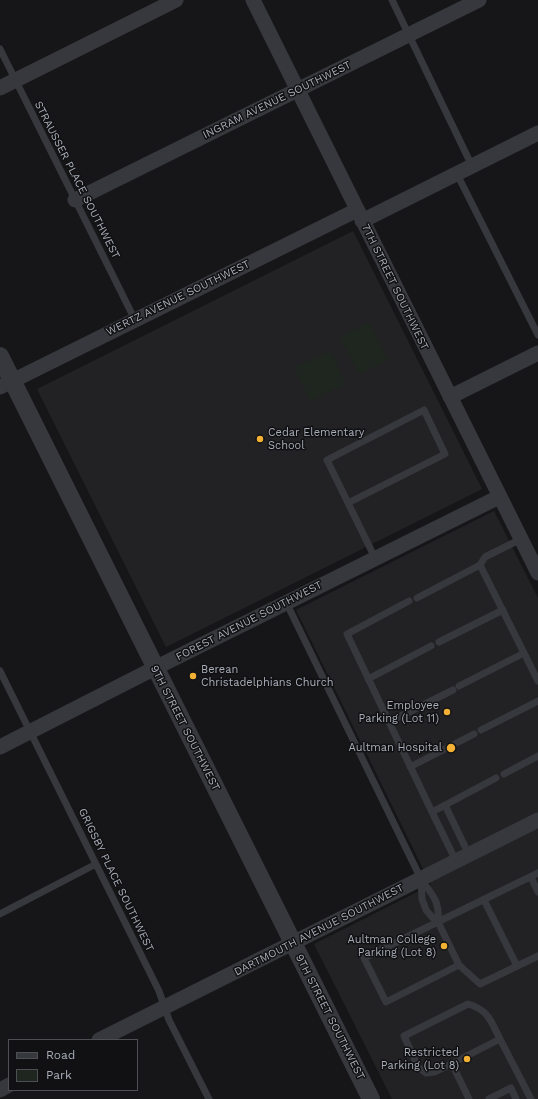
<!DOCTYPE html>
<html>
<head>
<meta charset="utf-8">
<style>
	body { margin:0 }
	#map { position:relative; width:538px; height:1099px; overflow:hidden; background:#161618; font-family:"Work Sans",sans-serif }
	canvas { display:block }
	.legend { position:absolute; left:8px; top:1039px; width:130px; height:52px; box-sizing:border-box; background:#111113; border:1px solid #4d4f55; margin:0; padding:5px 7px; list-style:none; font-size:12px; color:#a8adb8 }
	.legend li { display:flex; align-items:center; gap:8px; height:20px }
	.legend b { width:20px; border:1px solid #4d4f55 }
</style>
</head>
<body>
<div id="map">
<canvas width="538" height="1099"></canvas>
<ul class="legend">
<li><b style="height:5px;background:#37383d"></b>Road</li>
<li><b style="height:11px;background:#1e261f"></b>Park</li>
</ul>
</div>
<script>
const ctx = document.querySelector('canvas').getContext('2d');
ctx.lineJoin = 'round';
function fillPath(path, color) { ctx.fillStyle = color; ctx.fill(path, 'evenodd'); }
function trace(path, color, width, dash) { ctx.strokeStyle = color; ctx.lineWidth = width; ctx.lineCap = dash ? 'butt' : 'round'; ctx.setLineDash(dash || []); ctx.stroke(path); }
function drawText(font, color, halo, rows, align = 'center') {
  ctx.font = font + ' "Work Sans",sans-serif'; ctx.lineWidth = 3; ctx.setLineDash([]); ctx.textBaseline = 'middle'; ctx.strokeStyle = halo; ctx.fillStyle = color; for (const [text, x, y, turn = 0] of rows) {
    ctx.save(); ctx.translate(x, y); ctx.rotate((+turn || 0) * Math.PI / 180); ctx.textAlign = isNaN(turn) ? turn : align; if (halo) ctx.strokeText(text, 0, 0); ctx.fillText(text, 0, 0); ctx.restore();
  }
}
fillPath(new Path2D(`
	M 353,231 L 482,489 L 166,647 L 37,389 Z
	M 494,511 L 538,598 L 538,1099 L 392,1099 L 314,944 L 431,885 L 296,610 Z`), '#222225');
fillPath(new Path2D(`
	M 369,322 L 388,360 L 359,374 L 340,337 Z
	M 331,351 L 346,384 L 310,401 L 294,367 Z`), '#1e261f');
trace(new Path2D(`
	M 392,0 L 472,166
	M 0,49 L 135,320
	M 457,174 L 538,335
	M 348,503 L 445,454 L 424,410 L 327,460 L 375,558
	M 480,565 L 538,681
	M 417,598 L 480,565 L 485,557 L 521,539
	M 409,601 L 347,634 L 432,812 L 496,778
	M 286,602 L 421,879 C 433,896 440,901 438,922
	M 439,642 L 503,610
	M 0,671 L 159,991 L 169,1020 L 209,1099
	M 368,679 L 431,646
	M 459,686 L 524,653
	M 389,722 L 453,690
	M 481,730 L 538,701
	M 410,767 L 474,734
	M 504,774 L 538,756
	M 445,805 L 469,855
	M 432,812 L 456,861
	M 531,877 L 538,892
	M 421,879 L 422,899 L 426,910 L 432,917 L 438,922 L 459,965 L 386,1002 L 364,958 L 538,873
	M 484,900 L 517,966
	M 0,914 L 96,864
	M 459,965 L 480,984 L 538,956
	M 468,1004 C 489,1010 491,1022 500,1039 L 435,1072 L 426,1073 L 418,1067 L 404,1036 Z
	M 500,1039 L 531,1099
	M 452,1064 L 469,1099
	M 489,1099 L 511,1088 L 516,1099`), '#37383d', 7);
trace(new Path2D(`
	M 253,0 L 538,573
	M 0,88 L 176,0
	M 75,200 L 479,0
	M 362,221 L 538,133
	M 0,387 L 357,210
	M 450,397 L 538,353
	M 0,747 L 155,668 L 499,497
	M 99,1040 L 538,820
	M 0,1090 L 9,1085`), '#37383d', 15);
trace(new Path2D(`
	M 0,356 L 371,1099`), '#37383d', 18);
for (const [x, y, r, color] of [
	[260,439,4,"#f2b134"],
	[193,676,4,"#f2b134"],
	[447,712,4,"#f2b134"],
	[451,748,5,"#f2b134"],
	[444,946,4,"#f2b134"],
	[467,1059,4,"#f2b134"]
]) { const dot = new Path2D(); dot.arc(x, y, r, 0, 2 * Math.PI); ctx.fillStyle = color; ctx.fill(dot); trace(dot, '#111113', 1.5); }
drawText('11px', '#a8adb8', '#111113', [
	["INGRAM AVENUE SOUTHWEST",277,100,-26],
	["STRAUSSER PLACE SOUTHWEST",77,180,63],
	["7TH STREET SOUTHWEST",395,287,64],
	["WERTZ AVENUE SOUTHWEST",178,298,-26],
	["FOREST AVENUE SOUTHWEST",249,621,-27],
	["9TH STREET SOUTHWEST",185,728,63],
	["GRIGSBY PLACE SOUTHWEST",116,880,64],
	["DARTMOUTH AVENUE SOUTHWEST",319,930,-27],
	["9TH STREET SOUTHWEST",330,1017,63]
]);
drawText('11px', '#a8adb8', '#111113', [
	["Cedar Elementary",268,433,"left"],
	["School",268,446,"left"],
	["Berean",201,670,"left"],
	["Christadelphians Church",201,683,"left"],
	["Employee",439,706],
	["Parking (Lot 11)",439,719],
	["Aultman Hospital",442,748],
	["Aultman College",436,940],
	["Parking (Lot 8)",436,953],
	["Restricted",459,1053],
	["Parking (Lot 8)",459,1066]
], 'right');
</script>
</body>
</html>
